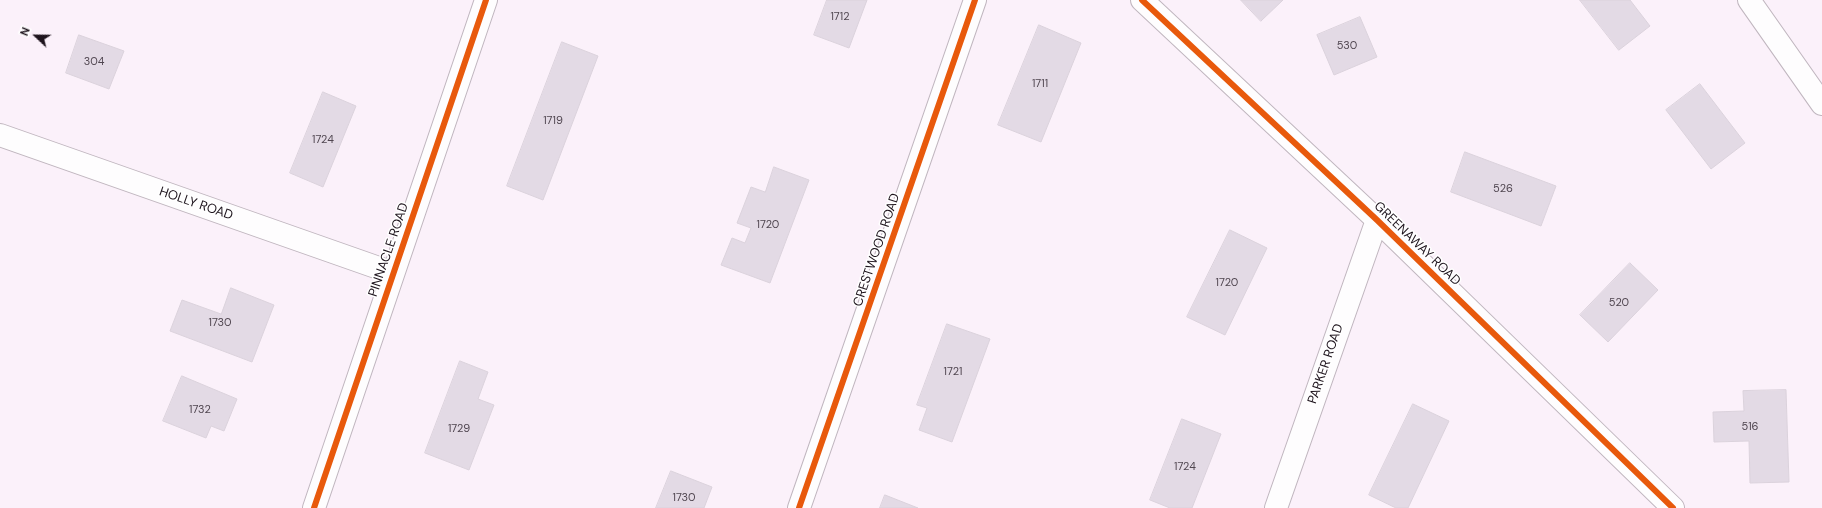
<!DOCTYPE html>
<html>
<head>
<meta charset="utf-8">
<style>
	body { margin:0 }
	#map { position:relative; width:1822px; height:508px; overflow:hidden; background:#fbf1fa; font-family:"DM Sans",sans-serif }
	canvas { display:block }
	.north { position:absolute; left:16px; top:16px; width:40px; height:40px; -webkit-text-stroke:3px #fff; paint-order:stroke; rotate:292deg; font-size:11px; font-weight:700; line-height:16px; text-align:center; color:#1e141d }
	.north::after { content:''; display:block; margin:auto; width:14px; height:18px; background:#1e141d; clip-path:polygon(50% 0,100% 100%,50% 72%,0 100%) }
</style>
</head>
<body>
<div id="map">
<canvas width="1822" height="508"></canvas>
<div class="north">N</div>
</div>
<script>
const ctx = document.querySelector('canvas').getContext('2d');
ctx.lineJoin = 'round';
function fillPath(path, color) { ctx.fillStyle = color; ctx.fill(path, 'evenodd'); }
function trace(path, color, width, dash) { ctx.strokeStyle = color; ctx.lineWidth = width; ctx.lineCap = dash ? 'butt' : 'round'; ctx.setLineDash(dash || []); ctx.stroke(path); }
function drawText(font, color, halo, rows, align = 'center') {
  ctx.font = font + ' "DM Sans",sans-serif'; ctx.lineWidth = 3; ctx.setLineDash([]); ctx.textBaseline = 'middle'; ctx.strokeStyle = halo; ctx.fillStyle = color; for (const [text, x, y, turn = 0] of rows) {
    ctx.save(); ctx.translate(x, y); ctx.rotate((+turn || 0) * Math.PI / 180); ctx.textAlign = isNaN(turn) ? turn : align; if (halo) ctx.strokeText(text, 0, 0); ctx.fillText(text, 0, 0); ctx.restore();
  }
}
const building = new Path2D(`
	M 827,0 L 867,0 L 849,48 L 814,35 Z
	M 1241,0 L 1283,0 L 1261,21 Z
	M 1580,0 L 1630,0 L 1650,26 L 1619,50 Z
	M 1360,17 L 1377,57 L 1334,75 L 1317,35 Z
	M 1039,25 L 1081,43 L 1041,142 L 998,125 Z
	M 79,35 L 124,51 L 109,89 L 66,73 Z
	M 562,42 L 598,56 L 543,200 L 507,186 Z
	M 1700,84 L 1745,143 L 1711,169 L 1666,110 Z
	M 323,92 L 356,106 L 323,187 L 290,173 Z
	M 1465,152 L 1556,186 L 1541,226 L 1451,192 Z
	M 774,167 L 809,180 L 770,283 L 721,265 L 732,238 L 745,243 L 751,228 L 737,223 L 751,187 L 765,192 Z
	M 1230,230 L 1267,248 L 1225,335 L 1187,317 Z
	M 1630,263 L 1658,290 L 1608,342 L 1580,315 Z
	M 231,288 L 274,305 L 252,362 L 170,331 L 182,300 L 221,314 Z
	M 947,324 L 990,339 L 952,442 L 919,430 L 927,408 L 917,405 Z
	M 460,361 L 488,372 L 478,399 L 494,405 L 469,470 L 425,453 Z
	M 182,376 L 237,399 L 224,431 L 211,426 L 206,438 L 163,421 Z
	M 1786,390 L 1789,482 L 1750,483 L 1749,441 L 1714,442 L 1713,412 L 1744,411 L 1743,391 Z
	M 1413,404 L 1449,421 L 1408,508 L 1396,508 L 1369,495 Z
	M 1182,419 L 1221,434 L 1192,508 L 1170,508 L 1150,500 Z
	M 671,471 L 712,487 L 704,508 L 656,508 Z
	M 885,495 L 918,508 L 880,508 Z`);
fillPath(building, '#e3dae5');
trace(building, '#dbd2dc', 1);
const minor = new Path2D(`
	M 1142,0 L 1377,220 L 1673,508
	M 1749,0 L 1822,104
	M 0,135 L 393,273
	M 314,508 L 486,0
	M 799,508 L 975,0
	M 1276,508 L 1377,220`);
trace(minor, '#c0b6bf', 24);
trace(minor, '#fefdfe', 22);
trace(new Path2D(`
	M 1142,0 L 1377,220 L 1673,508
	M 314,508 L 486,0
	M 799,508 L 975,0`), '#e8590c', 6);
drawText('11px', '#504650', null, [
	["1712",840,17],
	["530",1347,46],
	["304",94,62],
	["1711",1040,84],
	["1719",553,121],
	["1724",323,140],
	["526",1503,189],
	["1720",768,225],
	["1720",1227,283],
	["520",1619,303],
	["1730",220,323],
	["1721",953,372],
	["1732",200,410],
	["516",1750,427],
	["1729",459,429],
	["1724",1185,467],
	["1730",684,498]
]);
drawText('13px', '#1e141d', '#fff', [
	["HOLLY ROAD",196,204,19],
	["GREENAWAY ROAD",1417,244,44],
	["PINNACLE ROAD",389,250,-71],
	["CRESTWOOD ROAD",877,250,-71],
	["PARKER ROAD",1326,364,-71]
]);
</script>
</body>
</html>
